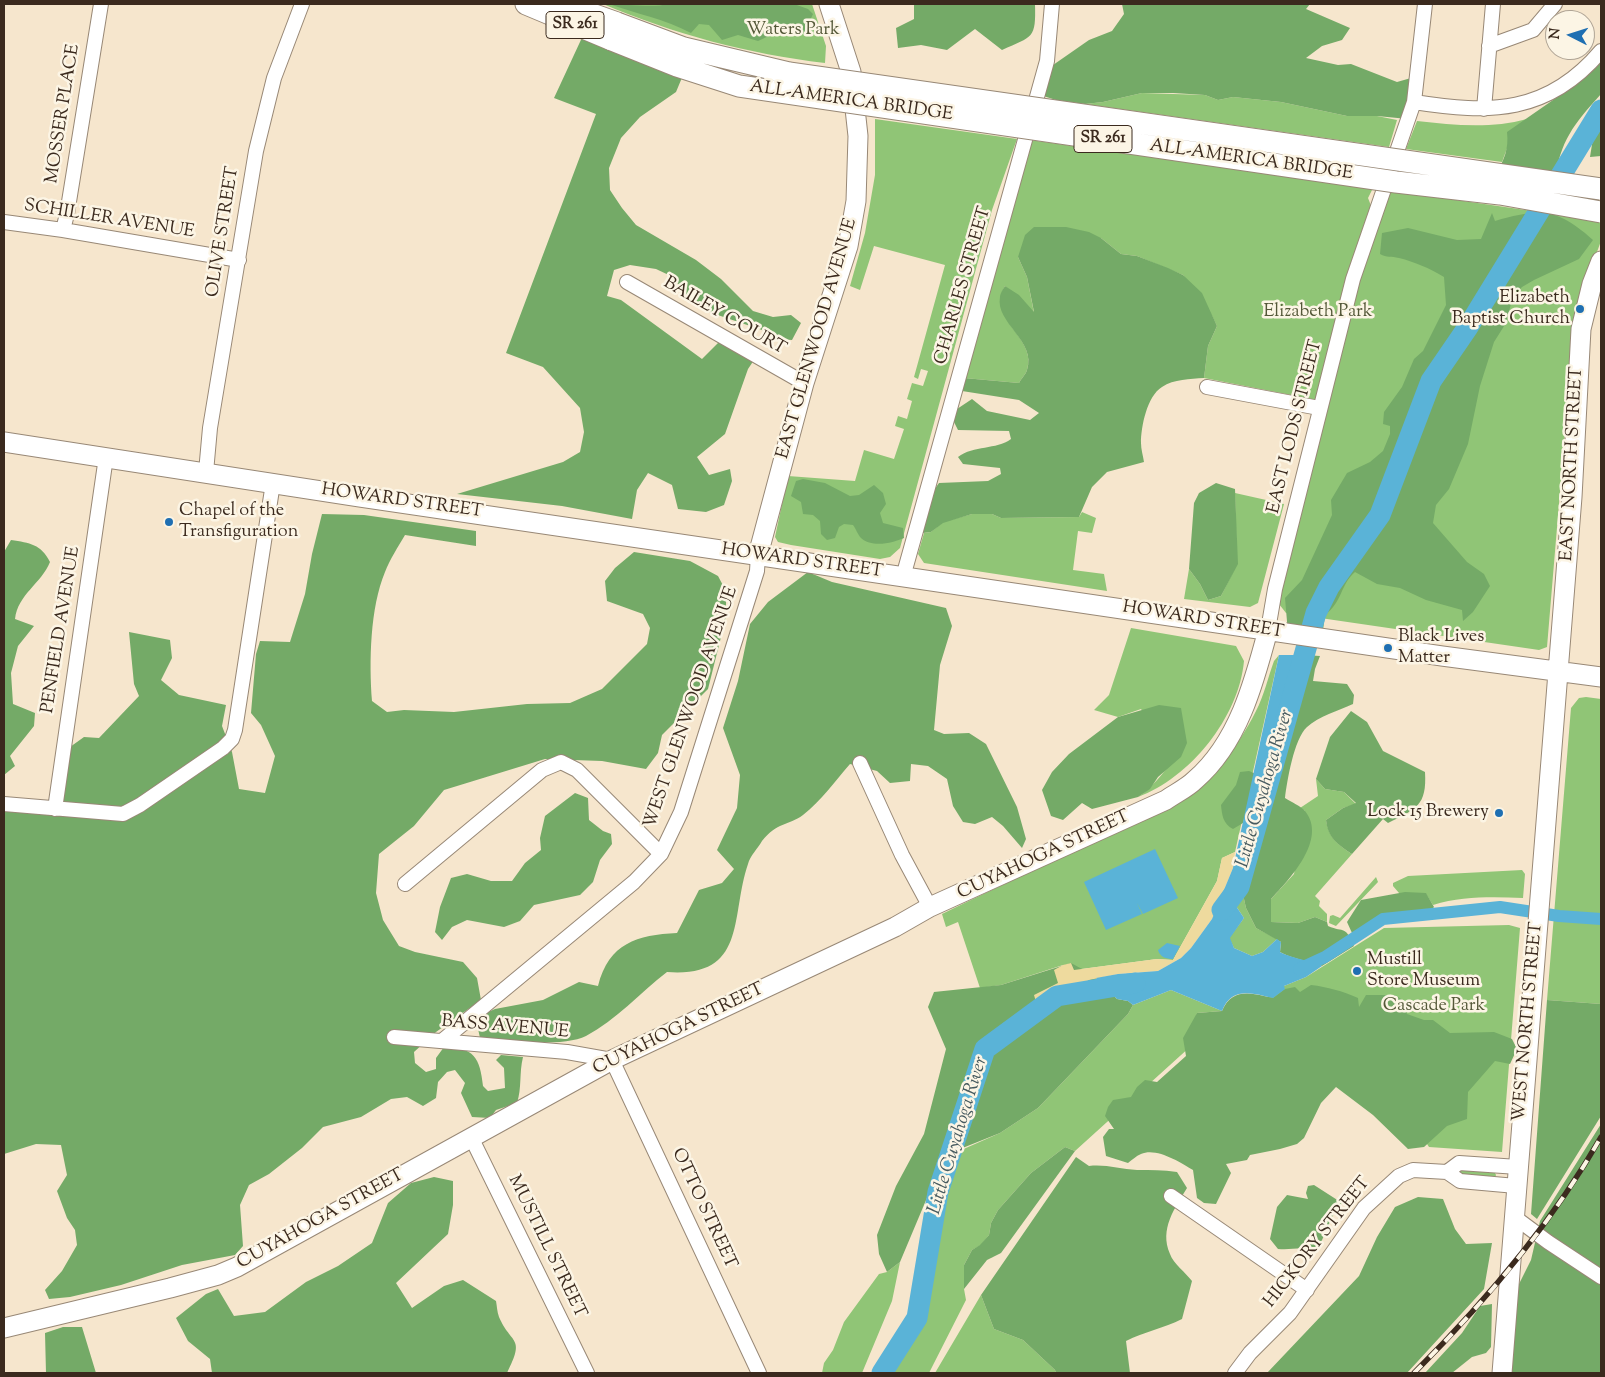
<!DOCTYPE html>
<html>
<head>
<meta charset="utf-8">
<style>
	body { margin:0 }
	#map { position:relative; width:1605px; height:1377px; overflow:hidden; background:#f6e6cd; font-family:"Sorts Mill Goudy",serif }
	canvas { display:block }
	.frame { position:absolute; inset:0; border:5px solid #3b2a1e; pointer-events:none }
	.north { position:absolute; left:1545px; top:10px; width:50px; height:50px; box-sizing:border-box; background:#fcf5e5; border:1px solid #afa495; border-radius:50%; rotate:275deg; font-size:14px; font-weight:700; line-height:20px; text-align:center; color:#3b2a1e }
	.north::after { content:''; display:block; margin:auto; width:18px; height:22px; background:#1f6fb2; clip-path:polygon(50% 0,100% 100%,50% 72%,0 100%) }
</style>
</head>
<body>
<div id="map">
<canvas width="1605" height="1377"></canvas>
<div class="frame"></div>
<div class="north">N</div>
</div>
<script>
const ctx = document.querySelector('canvas').getContext('2d');
ctx.lineJoin = 'round';
function fillPath(path, color) { ctx.fillStyle = color; ctx.fill(path, 'evenodd'); }
function trace(path, color, width, dash) { ctx.strokeStyle = color; ctx.lineWidth = width; ctx.lineCap = dash ? 'butt' : 'round'; ctx.setLineDash(dash || []); ctx.stroke(path); }
function drawText(font, color, halo, rows, align = 'center') {
  ctx.font = font + ' "Sorts Mill Goudy",serif'; ctx.lineWidth = 5; ctx.setLineDash([]); ctx.textBaseline = 'middle'; ctx.strokeStyle = halo; ctx.fillStyle = color; for (const [text, x, y, turn = 0] of rows) {
    ctx.save(); ctx.translate(x, y); ctx.rotate((+turn || 0) * Math.PI / 180); ctx.textAlign = isNaN(turn) ? turn : align; if (halo) ctx.strokeText(text, 0, 0); ctx.fillText(text, 0, 0); ctx.restore();
  }
}
fillPath(new Path2D(`
	M 603,4 L 812,4 L 826,46 L 825,63 C 748,54 674,34 603,4 Z
	M 1142,93 L 1205,95 L 1218,100 L 1233,97 L 1281,102 L 1347,116 L 1377,116 L 1397,120 L 1389,147 L 1085,104 L 1103,102 Z
	M 875,119 L 1017,139 L 992,210 L 900,548 L 890,557 L 880,559 L 791,545 L 778,542 L 775,537 L 788,476 L 855,481 L 864,450 L 894,459 L 904,429 L 895,426 L 898,416 L 907,419 L 912,401 L 907,399 L 912,383 L 923,386 L 928,371 L 921,369 L 918,379 L 914,377 L 945,265 L 874,246 L 860,290 L 850,286 L 865,233 L 875,175 Z
	M 1527,119 L 1509,143 L 1502,162 L 1406,149 L 1417,121 C 1453,125 1491,129 1527,119 Z
	M 1030,140 L 1373,188 L 1368,198 L 1377,221 L 1388,190 L 1601,221 L 1601,241 L 1575,312 L 1547,647 L 1539,650 L 1286,613 L 1279,604 L 1289,545 L 1327,402 L 1204,378 L 1208,346 L 1217,326 L 1212,316 L 1183,275 L 1137,256 L 1121,254 L 1101,238 L 1018,257 L 1027,277 L 1034,313 L 1005,286 C 986,319 1038,338 1027,370 C 1026,374 1021,379 1019,383 L 964,378 Z
	M 1235,493 L 1284,504 L 1258,603 L 1250,607 L 1184,599 L 1189,569 L 1200,584 L 1208,600 L 1221,596 L 1237,564 Z
	M 1082,512 L 1096,518 L 1092,533 L 1078,531 L 1073,570 L 1104,574 L 1107,591 L 924,563 L 918,554 L 924,533 L 931,532 L 943,522 L 972,514 L 992,514 L 1001,518 L 1079,517 Z
	M 1131,628 L 1236,646 L 1244,661 C 1239,717 1190,778 1138,797 C 1152,788 1162,774 1173,761 L 1141,709 L 1118,717 L 1094,710 L 1109,695 Z
	M 1279,655 L 1235,852 L 1222,858 L 1217,881 L 1173,960 L 1157,959 L 1074,970 L 1063,965 L 1001,985 L 980,988 L 958,922 L 946,927 L 942,914 C 986,893 1030,871 1076,851 C 1156,816 1214,795 1256,711 C 1264,696 1268,677 1274,661 Z
	M 1586,697 L 1601,699 L 1601,1004 L 1547,1000 L 1571,708 L 1579,698 Z
	M 1316,779 L 1325,789 L 1344,792 L 1356,804 L 1343,808 L 1326,820 C 1329,838 1337,844 1352,854 L 1315,896 L 1320,901 L 1319,906 L 1327,914 L 1327,922 L 1315,917 L 1298,923 L 1271,922 L 1271,899 L 1294,874 L 1305,811 L 1300,808 L 1318,796 Z
	M 1522,870 L 1525,874 L 1523,898 C 1492,897 1463,896 1433,905 L 1426,894 L 1399,893 L 1393,886 L 1393,883 L 1408,876 Z
	M 1376,877 L 1378,882 L 1336,926 L 1329,923 L 1330,916 L 1333,915 L 1340,918 Z
	M 1240,881 L 1246,908 L 1256,928 L 1277,939 L 1263,952 L 1252,956 L 1234,948 L 1229,938 L 1244,918 L 1236,906 Z
	M 1509,925 L 1520,928 L 1502,1152 L 1429,1147 L 1328,993 L 1198,1051 L 1284,986 L 1306,977 L 1384,928 Z
	M 1171,990 L 1222,1011 L 1197,1013 L 1191,1046 L 1075,1151 L 1065,1147 L 1031,1173 L 998,1210 L 991,1223 L 989,1235 L 981,1245 L 972,1250 L 964,1265 L 964,1289 L 966,1300 L 929,1373 L 893,1373 L 916,1322 L 912,1326 L 917,1318 L 938,1192 L 950,1155 L 1000,1133 L 1038,1108 L 1128,1014 L 1133,1005 Z
	M 1459,1169 L 1494,1171 L 1496,1175 L 1495,1178 L 1461,1176 L 1458,1172 Z
	M 900,1262 L 892,1301 L 862,1373 L 822,1373 L 824,1363 L 833,1350 L 844,1322 L 879,1274 L 887,1272 Z
	M 981,1295 L 994,1329 L 1023,1340 L 1055,1370 L 1056,1373 L 935,1373 Z`), '#90c576');
fillPath(new Path2D(`
	M 609,4 C 624,4 656,8 667,4 L 794,4 L 808,9 L 813,14 L 804,33 L 799,29 L 773,34 L 758,41 L 738,35 L 722,40 L 709,25 L 699,24 L 691,33 C 665,19 637,14 609,4 Z
	M 914,4 L 1035,4 C 1036,39 1033,36 1002,50 L 975,29 L 947,50 L 921,45 L 898,48 L 896,28 L 914,19 Z
	M 1122,4 L 1310,4 L 1306,9 L 1350,28 L 1342,40 L 1322,46 L 1306,58 L 1338,65 L 1351,64 L 1397,82 L 1418,76 L 1408,119 L 1377,116 L 1347,116 L 1281,102 L 1233,97 L 1218,100 L 1205,95 L 1173,93 L 1142,93 L 1103,102 L 1085,104 L 1056,100 L 1037,94 L 1043,72 L 1089,40 L 1112,31 L 1124,14 Z
	M 586,29 L 686,68 L 676,92 L 640,117 L 621,138 L 609,168 L 610,190 L 622,208 L 636,225 L 696,260 L 721,279 L 753,311 L 773,317 L 791,315 L 801,323 L 792,340 L 776,339 L 762,330 L 703,310 L 685,294 L 673,277 L 656,269 L 630,265 L 614,270 L 607,296 L 621,300 L 702,359 L 720,341 L 754,360 L 748,369 L 725,434 L 697,457 L 709,475 L 730,469 L 732,481 L 724,505 L 706,512 L 678,509 L 672,485 L 648,473 L 637,490 L 632,519 L 562,506 L 457,494 L 563,462 L 580,452 L 584,432 L 580,408 L 543,367 L 506,353 L 596,114 L 554,98 Z
	M 1601,51 L 1601,94 C 1573,125 1561,140 1554,182 L 1496,174 C 1504,160 1509,149 1507,132 L 1566,91 Z
	M 1601,117 L 1601,156 L 1590,157 L 1593,138 Z
	M 1492,213 L 1495,221 C 1541,208 1557,208 1593,240 L 1579,259 L 1534,280 L 1522,287 L 1513,296 L 1506,323 L 1494,342 L 1480,386 L 1468,444 L 1449,489 L 1436,505 L 1433,523 L 1467,562 L 1484,574 L 1490,586 L 1473,612 L 1463,621 L 1462,610 L 1426,600 L 1400,588 L 1377,584 L 1355,572 C 1340,585 1343,601 1325,615 L 1322,638 L 1288,633 L 1285,598 L 1302,580 L 1332,515 L 1331,500 L 1347,473 L 1370,462 L 1383,451 L 1390,434 L 1390,426 L 1383,424 L 1384,412 L 1402,387 L 1414,359 L 1423,351 L 1446,305 L 1444,277 C 1429,268 1415,262 1399,258 C 1391,256 1387,258 1380,254 L 1382,233 L 1408,228 L 1457,240 L 1481,239 Z
	M 1034,227 L 1066,227 L 1089,232 L 1101,238 L 1121,254 L 1137,256 L 1168,268 L 1183,275 L 1202,293 L 1217,326 L 1208,346 L 1204,378 C 1190,379 1174,379 1162,387 C 1147,396 1141,427 1141,443 C 1141,449 1143,456 1144,462 L 1107,472 L 1092,487 L 1079,517 L 1001,518 L 992,514 L 972,514 L 943,523 L 931,532 L 923,533 L 929,497 L 939,483 L 988,481 L 1001,474 L 1000,468 L 963,464 L 958,457 C 974,445 996,450 1011,439 L 1009,431 L 958,430 L 953,420 L 957,409 L 972,399 L 987,411 L 1030,420 L 1039,413 L 1019,400 L 962,391 L 964,378 L 1019,383 C 1021,379 1026,374 1027,370 C 1037,341 995,323 1000,297 C 1000,294 1003,289 1005,286 L 1019,295 L 1034,312 L 1027,277 L 1018,257 L 1025,235 Z
	M 803,479 L 825,483 L 850,496 L 859,495 L 874,485 L 883,493 L 886,504 L 880,513 L 883,523 L 903,528 L 904,538 C 893,543 872,548 861,538 C 858,535 856,529 853,525 L 844,524 L 839,527 L 835,538 L 827,540 L 821,534 L 820,521 L 813,515 L 803,514 L 801,502 L 791,496 L 796,481 Z
	M 1216,483 L 1235,489 L 1238,564 L 1221,596 L 1208,600 L 1200,584 L 1189,569 L 1194,503 L 1199,493 Z
	M 322,514 L 364,515 L 476,531 L 476,546 L 405,535 C 398,547 390,559 385,572 C 370,608 369,662 372,701 L 387,712 L 404,710 L 454,712 L 527,704 L 570,703 L 602,689 L 647,644 L 650,628 L 643,614 L 607,601 L 605,581 L 615,568 L 634,552 L 690,561 L 718,576 L 726,591 L 726,617 L 708,689 L 662,735 L 658,753 L 646,769 L 602,761 L 545,759 L 444,790 L 414,826 L 379,854 L 376,893 L 383,920 L 399,946 L 415,952 L 463,962 L 477,978 L 481,1000 L 436,1032 L 414,1052 L 415,1063 L 426,1072 L 436,1069 L 436,1058 L 444,1047 C 474,1047 480,1058 483,1086 L 488,1091 L 505,1088 L 504,1068 L 496,1060 L 501,1055 L 523,1057 C 519,1073 522,1088 517,1103 L 496,1110 L 490,1118 L 472,1117 L 461,1093 L 465,1083 L 455,1070 L 447,1072 L 438,1082 L 436,1098 L 423,1106 L 407,1097 L 391,1099 L 361,1117 L 323,1127 L 302,1148 L 269,1174 L 249,1185 L 240,1205 L 243,1246 L 235,1255 L 182,1265 L 121,1285 L 70,1297 L 49,1299 L 45,1290 L 62,1271 L 77,1245 L 75,1230 L 67,1218 L 57,1191 L 67,1175 L 61,1145 L 36,1144 L 4,1154 L 4,810 L 24,811 L 62,794 L 70,747 L 84,737 L 99,738 L 139,696 L 134,684 L 129,632 L 170,640 L 172,658 L 161,680 L 179,695 L 226,705 L 222,726 L 232,752 L 239,789 L 265,793 L 275,756 L 261,725 L 251,713 L 256,654 L 260,641 L 290,642 L 305,594 L 312,554 Z
	M 11,540 C 30,543 41,544 50,562 C 41,584 18,594 15,619 L 34,626 L 18,646 L 11,673 L 13,704 L 35,713 L 34,726 L 10,756 L 15,766 L 4,775 L 4,552 Z
	M 808,572 L 832,582 L 946,608 L 952,626 L 940,665 L 934,730 L 944,734 L 969,733 L 986,744 L 1017,807 L 1026,839 L 1022,848 L 1003,826 L 992,817 L 975,824 L 963,822 L 953,806 L 947,779 L 928,766 L 911,764 L 910,781 L 890,783 L 877,771 L 850,764 C 835,781 821,801 803,815 C 788,826 777,822 762,841 C 758,848 750,856 748,864 C 730,916 748,978 667,972 C 640,993 616,1020 586,1036 C 564,1047 505,1042 480,1038 L 477,1024 L 479,1016 L 495,1009 L 543,1000 L 579,982 L 598,986 C 609,943 637,935 677,933 L 699,890 L 722,883 L 734,869 L 717,850 L 737,808 L 740,775 L 723,728 L 738,681 L 750,624 L 768,602 Z
	M 1305,655 L 1320,656 L 1315,669 L 1313,681 L 1347,684 L 1354,695 L 1353,704 C 1338,711 1319,716 1307,727 C 1294,739 1287,781 1285,798 C 1291,802 1301,806 1305,811 C 1328,839 1289,880 1271,899 L 1271,922 L 1298,923 L 1315,917 L 1327,922 L 1328,926 C 1345,933 1345,925 1354,946 L 1322,966 C 1310,961 1289,958 1280,952 L 1281,942 L 1256,928 L 1246,908 L 1240,881 Z
	M 1159,705 L 1181,708 L 1187,743 L 1181,757 L 1158,777 L 1150,789 L 1138,797 L 1092,809 L 1082,803 L 1063,820 L 1051,816 L 1042,790 L 1052,772 L 1069,754 L 1118,717 Z
	M 1351,711 L 1367,722 L 1383,751 L 1425,772 C 1427,806 1416,809 1388,823 L 1383,819 L 1352,854 C 1337,844 1328,838 1326,820 L 1343,808 L 1356,803 L 1344,792 L 1325,789 L 1316,779 L 1330,737 Z
	M 1249,771 L 1256,774 L 1243,823 L 1233,829 C 1223,824 1222,815 1221,805 L 1236,785 L 1240,772 Z
	M 575,793 L 588,798 L 589,820 L 603,831 L 611,834 L 612,844 L 600,860 L 593,882 L 580,895 L 534,905 L 520,921 L 504,927 L 467,920 L 452,927 L 442,940 L 435,932 L 440,907 L 451,878 L 467,874 L 491,881 L 512,881 L 525,863 L 541,850 L 540,838 L 545,816 Z
	M 1405,892 L 1426,893 L 1434,907 L 1424,918 L 1408,922 L 1397,920 L 1376,927 L 1363,935 L 1352,933 L 1347,922 L 1361,900 Z
	M 1071,963 L 1093,975 L 1117,999 L 1128,1001 L 1133,1005 L 1128,1014 L 1038,1108 L 1000,1133 L 945,1155 L 900,1262 L 887,1272 L 879,1254 L 877,1235 L 896,1186 L 924,1134 L 946,1049 L 928,1007 L 934,992 L 1001,985 Z
	M 1311,985 C 1328,987 1342,991 1358,998 L 1359,1007 L 1366,995 L 1395,995 L 1401,999 L 1407,1014 L 1424,1020 L 1433,1020 L 1450,1033 L 1494,1032 L 1512,1039 L 1517,1049 L 1510,1064 L 1495,1061 L 1468,1092 L 1467,1119 L 1447,1126 L 1424,1147 L 1408,1149 L 1373,1115 L 1336,1087 L 1321,1103 L 1304,1138 L 1297,1144 L 1280,1149 L 1250,1155 L 1247,1160 L 1226,1164 L 1231,1173 L 1216,1204 L 1204,1203 L 1197,1198 L 1193,1170 C 1180,1162 1156,1147 1141,1154 C 1136,1156 1132,1160 1128,1163 L 1106,1156 L 1103,1137 L 1109,1129 L 1114,1129 L 1105,1116 L 1108,1107 L 1113,1100 L 1131,1097 L 1137,1087 L 1145,1080 L 1157,1082 L 1186,1056 L 1183,1038 L 1197,1013 L 1222,1011 C 1232,987 1252,993 1273,998 L 1285,989 L 1295,987 L 1300,992 Z
	M 1547,1000 L 1601,1004 L 1601,1116 L 1537,1219 L 1531,1214 Z
	M 1601,1124 L 1601,1373 L 1508,1373 L 1514,1294 L 1531,1260 L 1540,1221 Z
	M 1065,1147 L 1075,1151 L 1001,1253 L 987,1260 L 964,1289 L 964,1265 L 972,1250 L 980,1245 L 989,1235 L 991,1223 L 998,1210 L 1031,1173 Z
	M 1076,1157 L 1089,1166 C 1105,1164 1120,1169 1137,1170 C 1151,1170 1163,1170 1177,1172 L 1187,1188 C 1175,1208 1159,1229 1170,1254 C 1173,1263 1186,1273 1192,1281 L 1182,1319 C 1164,1328 1144,1332 1126,1341 L 1130,1373 L 1056,1373 L 1055,1370 L 1023,1340 L 994,1329 L 981,1295 Z
	M 434,1177 L 453,1181 L 453,1205 L 448,1234 L 396,1283 L 412,1308 L 444,1286 L 463,1280 L 496,1301 C 497,1306 497,1312 499,1317 C 511,1345 526,1336 507,1373 L 212,1373 L 210,1359 L 188,1341 L 176,1318 L 206,1294 L 218,1289 L 234,1316 L 265,1312 L 306,1282 L 338,1266 L 372,1243 L 388,1203 L 411,1183 Z
	M 1314,1185 L 1342,1203 L 1332,1217 L 1319,1247 C 1304,1247 1293,1250 1278,1249 L 1270,1239 L 1277,1207 L 1287,1195 L 1308,1199 L 1306,1193 L 1308,1186 Z
	M 1418,1197 L 1443,1199 L 1455,1229 L 1466,1244 L 1492,1243 L 1484,1289 L 1407,1373 L 1267,1373 L 1359,1276 L 1377,1237 L 1395,1207 Z
	M 1492,1304 L 1491,1347 L 1486,1353 L 1472,1357 L 1452,1373 L 1425,1373 L 1462,1333 L 1480,1306 Z
	M 63,1327 L 82,1327 L 96,1373 L 46,1373 L 45,1333 Z`), '#74aa67');
fillPath(new Path2D(`
	M 1235,852 L 1233,868 L 1212,919 L 1191,948 L 1181,958 L 1158,971 L 1118,974 L 1089,980 L 1062,998 L 1036,1002 L 1034,995 L 1058,983 L 1054,970 L 1063,965 L 1071,963 L 1074,970 L 1157,959 L 1173,960 L 1217,881 L 1222,858 Z`), '#eeda9e');
fillPath(new Path2D(`
	M 1279,655 L 1305,655 L 1239,886 L 1236,906 L 1244,918 L 1230,938 L 1234,948 L 1252,956 L 1263,952 L 1277,939 L 1281,942 L 1280,952 C 1288,957 1311,961 1322,966 L 1306,977 L 1284,986 L 1285,989 L 1273,998 C 1253,993 1231,986 1222,1011 L 1171,990 L 1133,1005 L 1128,1001 L 1117,999 L 1096,978 L 1118,974 L 1158,971 L 1181,958 L 1191,948 L 1212,919 L 1233,868 Z
	M 1155,849 L 1178,898 L 1143,914 L 1137,903 L 1142,914 L 1106,930 L 1084,882 Z
	M 1167,943 L 1180,946 L 1173,959 C 1166,959 1160,957 1158,950 Z`), '#5ab3d7');
trace(new Path2D(`
	M 1299,969 L 1325,957 L 1383,919 L 1500,907 L 1559,916 L 1601,919`), '#5ab3d7', 12);
trace(new Path2D(`
	M 1222,910 L 1239,887 L 1316,613 L 1329,587 L 1380,515 L 1431,381 L 1468,327 L 1601,110
	M 882,1373 L 917,1318 L 938,1192 L 985,1049 L 1057,996 L 1135,983`), '#5ab3d7', 21);
const street = new Path2D(`
	M 1489,46 L 1533,30 L 1555,4
	M 1414,102 C 1490,114 1548,114 1601,51
	M 1484,109 L 1493,4
	M 4,222 L 63,230 L 239,260
	M 63,230 L 67,214 L 101,4
	M 627,282 L 804,383
	M 1207,387 L 1319,408
	M 206,472 L 210,428 L 256,151 L 274,78 L 302,4
	M 903,577 L 1047,61 L 1052,4
	M 1268,630 L 1275,589 L 1353,279 L 1414,102 L 1425,4
	M 860,763 L 902,855 L 930,907
	M 4,804 L 123,814 L 140,805 L 223,748 L 232,739 L 235,730 L 273,483
	M 55,809 L 106,457
	M 405,884 L 542,770 L 561,762 L 577,770 L 661,854
	M 394,1037 L 567,1052 L 612,1060 L 759,1373
	M 442,1041 L 634,882 L 661,854 L 681,812 L 757,571 L 758,555
	M 471,1137 L 587,1373
	M 1447,1172 L 1459,1163 L 1518,1167
	M 1171,1196 L 1307,1290
	M 1513,1216 L 1548,1242 L 1601,1277
	M 1235,1373 L 1250,1353 L 1290,1313 L 1364,1208 L 1399,1176 L 1413,1170 L 1447,1172 L 1460,1181 L 1516,1186`);
const secondary = new Path2D(`
	M 4,442 L 360,497 L 1442,656 L 1601,677
	M 758,555 L 804,383 L 848,246 L 856,201 L 858,136 L 851,72 L 829,4
	M 4,1328 L 170,1288 L 218,1275 L 237,1267 L 612,1060 L 895,927 L 930,907 L 1166,800 C 1176,793 1187,788 1195,780 C 1238,743 1254,683 1268,630
	M 1502,1373 L 1572,497 L 1581,329 L 1592,284 L 1601,261`);
const primary = new Path2D(`
	M 526,4 L 612,40
	M 564,4 L 617,23`);
trace(street, '#988876', 16);
trace(secondary, '#988876', 21);
trace(primary, '#988876', 23);
trace(street, '#fff', 14);
trace(secondary, '#fff', 19);
trace(primary, '#fff', 21);
const rail = new Path2D(`
	M 1414,1373 C 1485,1302 1551,1225 1601,1137`);
trace(rail, '#3b2a1e', 5.5);
trace(rail, '#fcf5e5', 4, [11]);
const primaryBridge = new Path2D(`
	M 617,23 L 684,48 L 789,73 L 1601,189
	M 612,40 L 677,66 L 739,86 L 1396,182 L 1500,194 L 1601,212`);
trace(primaryBridge, '#988876', 23, []);
trace(primaryBridge, '#fff', 21);
for (const [x, y, r, color] of [
	[1580,309,5,"#1f6fb2"],
	[169,522,5,"#1f6fb2"],
	[1388,648,5,"#1f6fb2"],
	[1499,813,5,"#1f6fb2"],
	[1357,971,5,"#1f6fb2"]
]) { const dot = new Path2D(); dot.arc(x, y, r, 0, 2 * Math.PI); ctx.fillStyle = color; ctx.fill(dot); trace(dot, '#fcf5e5', 2); }
for (const [x, y, w] of [
	[575,25,58],
	[1103,139,58]
]) { const box = new Path2D(); box.roundRect(x - w / 2, y - 13.5, w, 27, 4); ctx.fillStyle = '#fcf5e5'; ctx.fill(box); trace(box, '#3b2a1e', 1); }
drawText('bold 16px', '#3b2a1e', null, [
	["SR 261",575,25],
	["SR 261",1103,139]
]);
drawText('18px', '#545838', '#fcf5e5', [
	["Waters Park",793,31],
	["Elizabeth Park",1318,313],
	["Cascade Park",1434,1007]
]);
drawText('18px', '#3b2a1e', '#fcf5e5', [
	["ALL-AMERICA BRIDGE",851,102,8],
	["MOSSER PLACE",64,114,-81],
	["ALL-AMERICA BRIDGE",1251,161,8],
	["SCHILLER AVENUE",109,220,9],
	["OLIVE STREET",224,232,-81],
	["CHARLES STREET",964,286,-74],
	["BAILEY COURT",724,317,30],
	["EAST GLENWOOD AVENUE",818,339,-74],
	["EAST LODS STREET",1296,427,-76],
	["EAST NORTH STREET",1573,464,-87],
	["HOWARD STREET",402,502,8],
	["HOWARD STREET",802,562,8],
	["HOWARD STREET",1203,621,9],
	["PENFIELD AVENUE",62,630,-81],
	["WEST GLENWOOD AVENUE",692,708,-71],
	["CUYAHOGA STREET",1044,856,-25],
	["WEST NORTH STREET",1529,1022,-85],
	["BASS AVENUE",505,1028,5],
	["CUYAHOGA STREET",679,1030,-26],
	["OTTO STREET",703,1209,65],
	["CUYAHOGA STREET",321,1220,-29],
	["HICKORY STREET",1318,1243,-52],
	["MUSTILL STREET",546,1247,64]
]);
drawText('18px', '#3b2a1e', '#fcf5e5', [
	["Elizabeth",1570,299,"right"],
	["Baptist Church",1570,320,"right"],
	["Chapel of the",179,512],
	["Transfiguration",179,533],
	["Black Lives",1398,638],
	["Matter",1398,659],
	["Lock 15 Brewery",1489,813,"right"],
	["Mustill",1367,961],
	["Store Museum",1367,982]
], 'left');
drawText('italic 19px', '#465a5f', '#fcf5e5', [
	["Little Cuyahoga River",1266,789,-74],
	["Little Cuyahoga River",959,1136,-73]
]);
</script>
</body>
</html>
